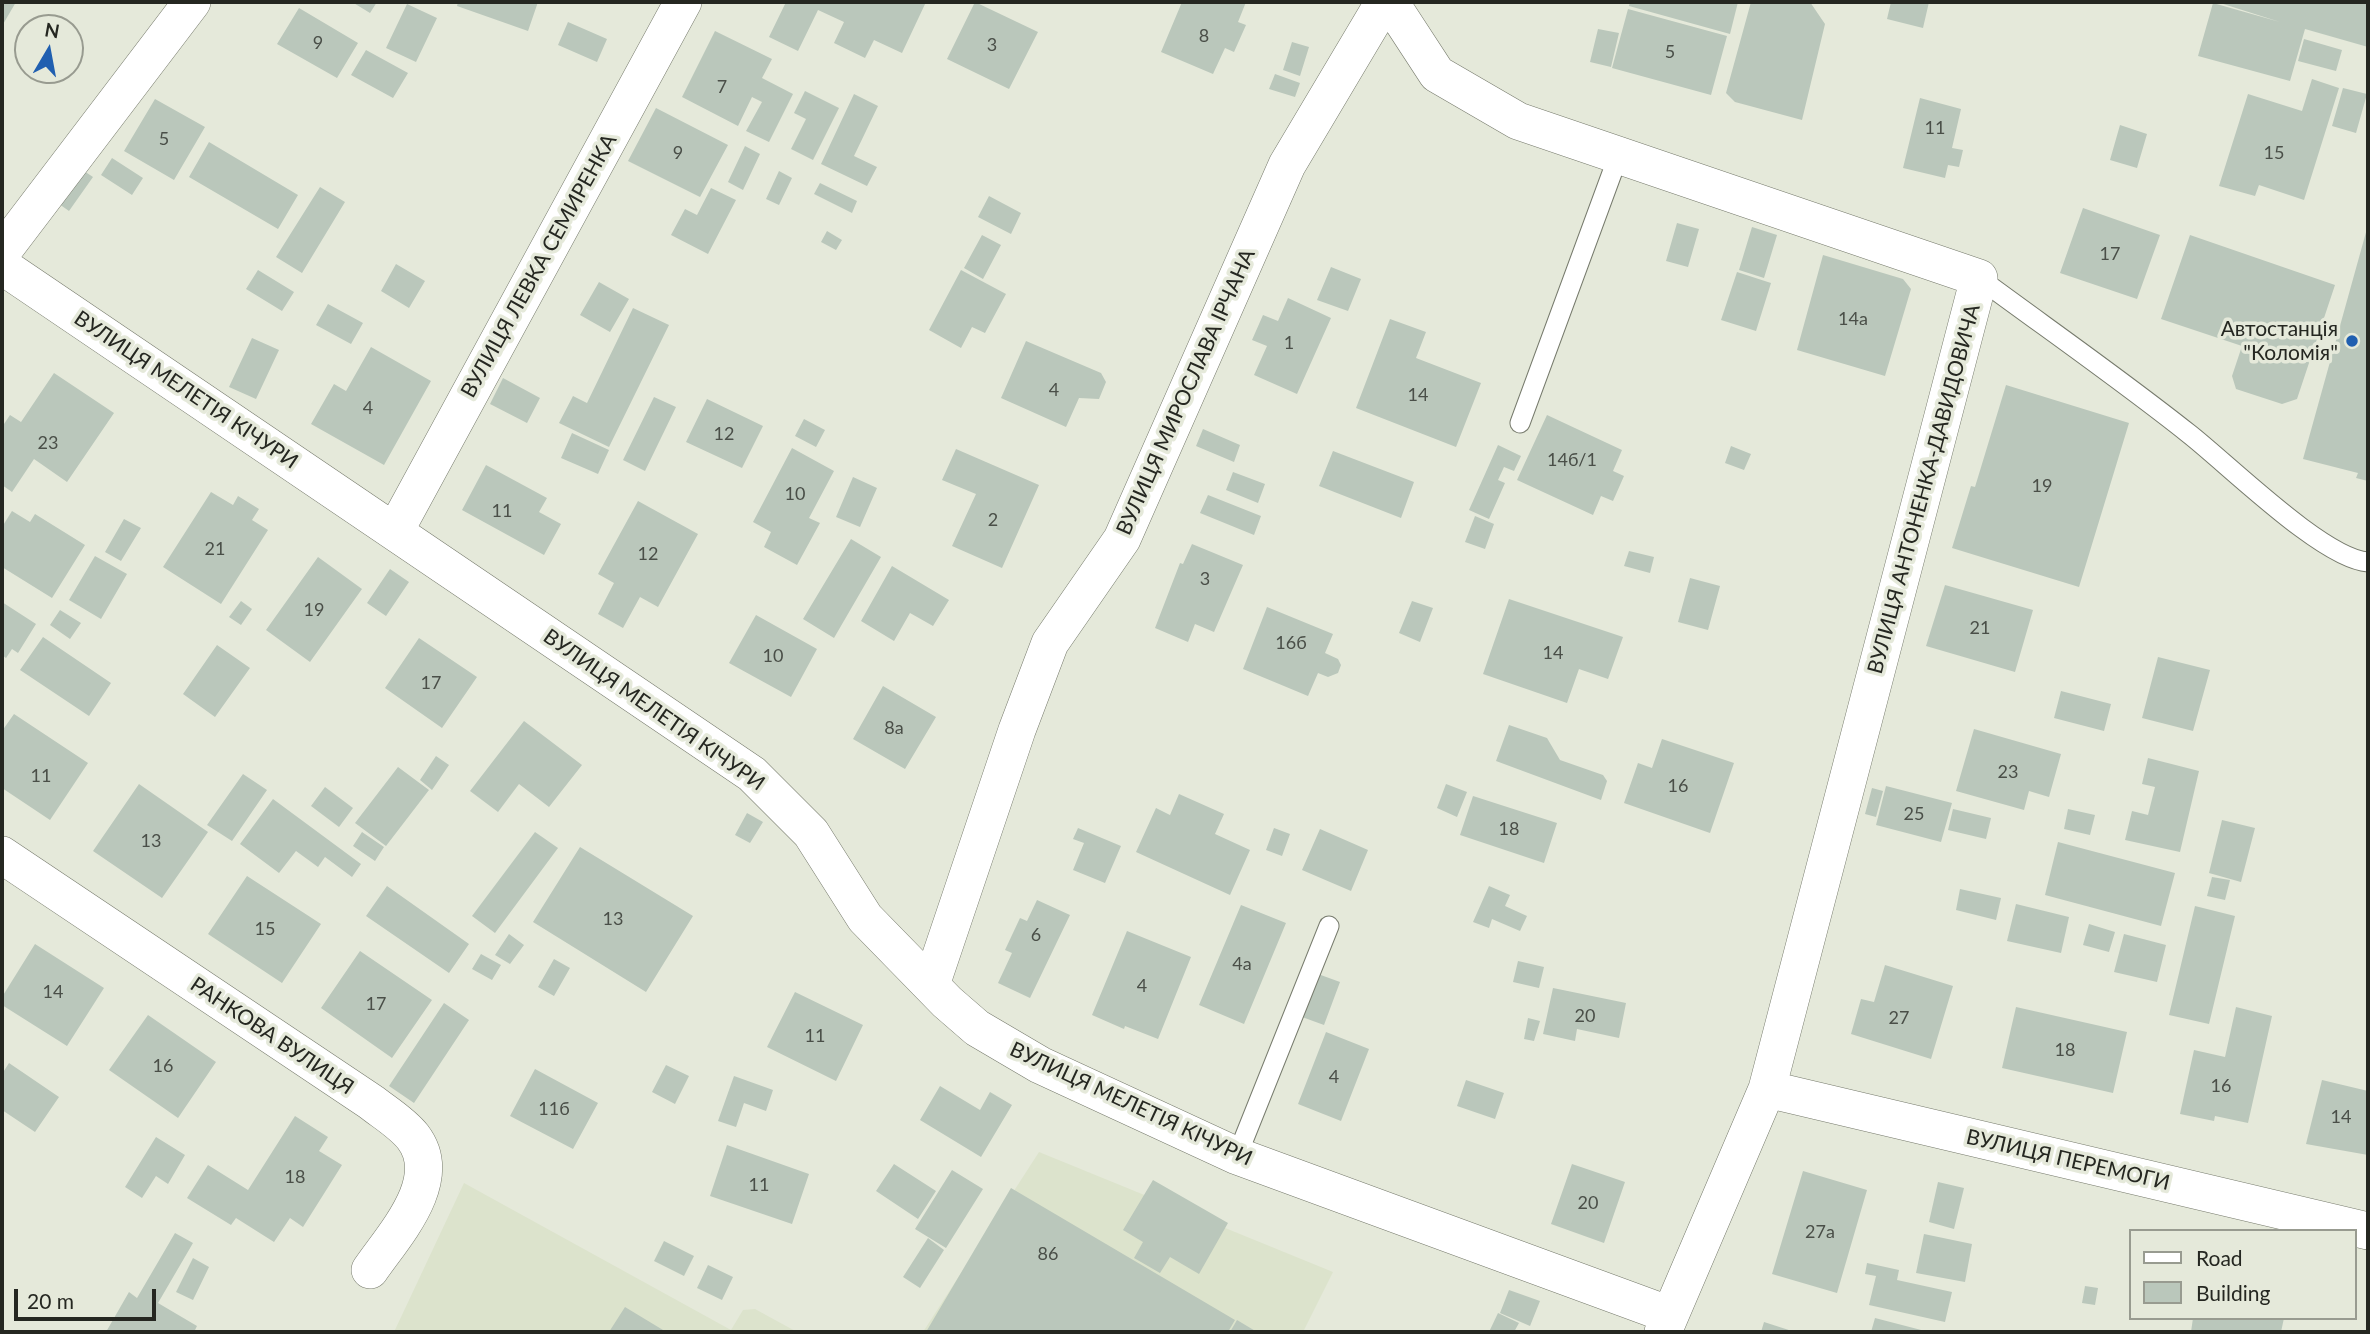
<!DOCTYPE html>
<html>
<head>
<meta charset="utf-8">
<style>
	body { margin:0 }
	#map { position:relative; width:2370px; height:1334px; overflow:hidden; background:#e5e9da; font-family:Lato,sans-serif }
	canvas { display:block }
	.frame { position:absolute; inset:0; border:4px solid #252721; pointer-events:none }
	.legend { position:absolute; left:2129px; top:1229px; width:228px; height:91px; box-sizing:border-box; background:#e5e9da; border:2px solid #989b90; margin:0; padding:9px 12px; list-style:none; font-size:21px; color:#252721 }
	.legend li { display:flex; align-items:center; gap:14px; height:35px }
	.legend b { width:35px; border:2px solid #989b90 }
	.north { position:absolute; left:14px; top:14px; width:70px; height:70px; box-sizing:border-box; background:#e5e9da; border:2px solid #989b90; border-radius:50%; rotate:10deg; font-size:19px; font-weight:700; line-height:28px; text-align:center; color:#252721 }
	.north::after { content:''; display:block; margin:auto; width:24px; height:32px; background:#205fb0; clip-path:polygon(50% 0,100% 100%,50% 72%,0 100%) }
	.scale { position:absolute; left:14px; top:1289px; width:142px; height:32px; box-sizing:border-box; border:4px solid #252721; border-top:0; padding-left:9px; font-size:21px; line-height:24px; white-space:nowrap; color:#252721; -webkit-text-stroke:5px #e5e9da; paint-order:stroke }
</style>
</head>
<body>
<div id="map">
<canvas width="2370" height="1334"></canvas>
<div class="frame"></div>
<ul class="legend">
<li><b style="height:9px;background:#fff"></b>Road</li>
<li><b style="height:19px;background:#bac7bb"></b>Building</li>
</ul>
<div class="north">N</div>
<div class="scale">20 m</div>
</div>
<script>
const ctx = document.querySelector('canvas').getContext('2d');
ctx.lineJoin = 'round';
function fillPath(path, color) { ctx.fillStyle = color; ctx.fill(path, 'evenodd'); }
function trace(path, color, width, dash) { ctx.strokeStyle = color; ctx.lineWidth = width; ctx.lineCap = dash ? 'butt' : 'round'; ctx.setLineDash(dash || []); ctx.stroke(path); }
function drawText(font, color, halo, rows, align = 'center') {
  ctx.font = font + ' Lato,sans-serif'; ctx.lineWidth = 7; ctx.setLineDash([]); ctx.textBaseline = 'middle'; ctx.strokeStyle = halo; ctx.fillStyle = color; for (const [text, x, y, turn = 0] of rows) {
    ctx.save(); ctx.translate(x, y); ctx.rotate((+turn || 0) * Math.PI / 180); ctx.textAlign = isNaN(turn) ? turn : align; if (halo) ctx.strokeText(text, 0, 0); ctx.fillText(text, 0, 0); ctx.restore();
  }
}
fillPath(new Path2D(`
	M 1039,1152 L 1333,1272 L 1303,1332 L 923,1332 Z
	M 464,1183 L 731,1330 L 743,1310 L 755,1309 L 797,1332 L 394,1332 Z`), '#dce3cc');
fillPath(new Path2D(`
	M 2,2 L 16,2 L 2,26 Z
	M 352,2 L 377,2 L 370,13 Z
	M 458,2 L 538,2 L 528,31 L 457,6 Z
	M 786,2 L 926,2 L 902,53 L 874,40 L 865,58 L 834,43 L 844,22 L 818,10 L 798,51 L 769,37 Z
	M 975,2 L 1038,32 L 1009,89 L 947,59 Z
	M 1182,2 L 1246,2 L 1238,22 L 1246,25 L 1234,52 L 1225,48 L 1213,74 L 1161,52 Z
	M 1630,2 L 1738,2 L 1730,34 L 1629,6 Z
	M 1751,2 L 1810,2 L 1825,24 L 1802,120 L 1735,102 L 1726,93 Z
	M 1891,2 L 1929,2 L 1923,28 L 1887,19 Z
	M 2217,2 L 2368,2 L 2368,47 L 2305,29 L 2290,81 L 2198,56 L 2213,3 L 2280,22 Z
	M 407,4 L 437,18 L 416,62 L 386,48 Z
	M 299,8 L 358,43 L 337,78 L 277,44 Z
	M 1628,9 L 1727,36 L 1711,95 L 1612,68 Z
	M 568,22 L 607,39 L 597,62 L 558,45 Z
	M 1598,29 L 1619,33 L 1611,67 L 1590,62 Z
	M 715,31 L 772,59 L 762,78 L 793,94 L 769,142 L 746,131 L 762,102 L 752,97 L 738,126 L 682,97 Z
	M 2304,39 L 2342,50 L 2336,71 L 2298,61 Z
	M 1292,42 L 1309,47 L 1300,76 L 1283,70 Z
	M 366,50 L 408,73 L 393,98 L 351,75 Z
	M 1275,74 L 1300,83 L 1295,97 L 1269,89 Z
	M 2312,79 L 2339,88 L 2304,200 L 2259,185 L 2255,196 L 2219,186 L 2248,94 L 2302,111 Z
	M 2343,88 L 2367,94 L 2356,133 L 2332,126 Z
	M 805,91 L 839,108 L 813,160 L 791,149 L 806,119 L 794,113 Z
	M 854,94 L 878,106 L 854,156 L 877,167 L 867,186 L 821,164 Z
	M 1920,98 L 1961,109 L 1952,148 L 1963,150 L 1959,167 L 1948,165 L 1945,178 L 1903,168 Z
	M 155,99 L 205,127 L 174,180 L 124,151 Z
	M 656,108 L 728,145 L 700,197 L 628,161 Z
	M 2120,125 L 2147,134 L 2137,168 L 2110,160 Z
	M 209,142 L 298,195 L 278,229 L 189,177 Z
	M 745,146 L 760,154 L 743,190 L 728,182 Z
	M 112,158 L 143,178 L 132,195 L 101,175 Z
	M 75,165 L 93,177 L 69,211 L 52,199 Z
	M 779,171 L 792,178 L 779,205 L 766,199 Z
	M 820,183 L 857,201 L 852,213 L 814,194 Z
	M 320,187 L 345,202 L 302,273 L 276,257 Z
	M 711,188 L 736,200 L 708,254 L 671,235 L 685,209 L 697,215 Z
	M 989,196 L 1021,213 L 1011,234 L 978,217 Z
	M 2083,208 L 2160,235 L 2137,299 L 2060,273 Z
	M 1677,223 L 1699,229 L 1688,267 L 1666,261 Z
	M 2368,225 L 2368,481 L 2356,478 L 2358,473 L 2303,459 Z
	M 1752,227 L 1777,235 L 1764,278 L 1739,270 Z
	M 827,231 L 842,240 L 836,250 L 821,242 Z
	M 982,235 L 1001,245 L 983,279 L 964,268 Z
	M 2190,235 L 2335,285 L 2297,399 L 2282,404 L 2236,389 L 2232,376 L 2242,346 L 2161,319 Z
	M 1823,255 L 1903,279 L 1911,289 L 1885,376 L 1797,350 Z
	M 396,264 L 425,281 L 409,308 L 381,291 Z
	M 1331,267 L 1361,279 L 1348,311 L 1317,300 Z
	M 258,270 L 294,292 L 282,311 L 246,289 Z
	M 961,270 L 1006,294 L 985,333 L 972,327 L 961,348 L 929,330 Z
	M 1737,272 L 1771,283 L 1756,331 L 1721,320 Z
	M 599,282 L 629,299 L 610,332 L 580,315 Z
	M 1288,298 L 1331,318 L 1297,394 L 1254,375 L 1267,346 L 1252,340 L 1263,315 L 1278,321 Z
	M 328,304 L 363,323 L 351,344 L 316,325 Z
	M 633,308 L 669,325 L 609,447 L 559,423 L 573,396 L 587,403 Z
	M 1390,319 L 1426,332 L 1416,358 L 1481,383 L 1456,447 L 1356,408 Z
	M 252,338 L 279,350 L 256,399 L 229,387 Z
	M 1026,341 L 1101,373 L 1106,382 L 1099,399 L 1079,398 L 1066,427 L 1001,398 Z
	M 371,347 L 431,381 L 384,465 L 311,424 L 334,384 L 346,391 Z
	M 54,373 L 114,413 L 67,482 L 34,459 L 12,492 L 2,485 L 2,427 L 10,415 L 21,422 Z
	M 503,378 L 540,398 L 527,423 L 490,404 Z
	M 2006,385 L 2129,423 L 2079,587 L 1952,548 L 1971,486 L 1975,487 Z
	M 654,397 L 676,407 L 645,471 L 623,460 Z
	M 707,399 L 763,426 L 742,468 L 686,442 Z
	M 1547,415 L 1622,450 L 1613,471 L 1624,476 L 1613,501 L 1601,496 L 1593,515 L 1517,480 Z
	M 804,419 L 825,430 L 816,447 L 795,436 Z
	M 1203,429 L 1240,445 L 1234,462 L 1196,446 Z
	M 572,433 L 609,450 L 598,474 L 561,458 Z
	M 1498,445 L 1521,456 L 1514,471 L 1504,467 L 1498,480 L 1505,483 L 1489,519 L 1469,510 Z
	M 1731,446 L 1751,454 L 1744,470 L 1725,463 Z
	M 792,448 L 834,471 L 809,518 L 820,523 L 797,565 L 764,547 L 771,532 L 753,522 Z
	M 956,449 L 1039,485 L 1002,568 L 952,546 L 976,494 L 942,480 Z
	M 1333,451 L 1414,482 L 1401,518 L 1319,486 Z
	M 486,465 L 547,498 L 539,512 L 561,524 L 544,555 L 462,510 Z
	M 1233,472 L 1265,484 L 1258,503 L 1226,490 Z
	M 853,477 L 877,488 L 860,527 L 836,517 Z
	M 211,492 L 233,505 L 238,496 L 259,509 L 252,520 L 268,530 L 221,604 L 163,567 Z
	M 1208,495 L 1261,516 L 1254,535 L 1200,513 Z
	M 638,501 L 698,534 L 658,607 L 640,597 L 623,628 L 598,614 L 614,583 L 598,574 Z
	M 12,511 L 30,522 L 35,514 L 85,545 L 52,598 L 2,567 L 2,527 Z
	M 1475,516 L 1494,524 L 1485,549 L 1465,542 Z
	M 124,519 L 141,528 L 121,561 L 105,552 Z
	M 851,539 L 881,557 L 834,638 L 803,619 Z
	M 1192,544 L 1243,565 L 1214,632 L 1195,624 L 1188,642 L 1155,628 L 1180,563 L 1183,564 Z
	M 1629,551 L 1654,557 L 1650,573 L 1624,566 Z
	M 95,556 L 127,574 L 101,619 L 69,600 Z
	M 318,557 L 362,589 L 310,662 L 266,630 Z
	M 892,566 L 949,600 L 933,626 L 910,613 L 894,641 L 861,621 Z
	M 390,569 L 409,582 L 386,616 L 367,603 Z
	M 1690,578 L 1720,586 L 1708,630 L 1678,622 Z
	M 1945,585 L 2033,610 L 2015,672 L 1926,646 Z
	M 1509,599 L 1623,637 L 1608,679 L 1579,669 L 1567,703 L 1483,674 Z
	M 241,601 L 252,609 L 241,625 L 229,617 Z
	M 1412,601 L 1433,608 L 1420,642 L 1399,633 Z
	M 2,602 L 36,624 L 18,653 L 12,649 L 6,658 L 2,655 Z
	M 1267,607 L 1333,634 L 1325,653 L 1338,659 L 1341,665 L 1338,673 L 1328,677 L 1318,673 L 1308,696 L 1243,669 Z
	M 60,610 L 81,623 L 70,639 L 50,625 Z
	M 756,615 L 817,649 L 791,697 L 729,663 Z
	M 43,637 L 111,683 L 89,716 L 20,670 Z
	M 419,638 L 477,677 L 442,728 L 385,688 Z
	M 217,645 L 250,668 L 215,717 L 183,694 Z
	M 2158,657 L 2210,670 L 2193,731 L 2142,718 Z
	M 883,686 L 936,717 L 905,769 L 853,739 Z
	M 2061,691 L 2111,704 L 2104,731 L 2054,718 Z
	M 14,714 L 88,763 L 50,820 L 2,788 L 2,731 Z
	M 524,721 L 582,765 L 549,807 L 519,784 L 498,812 L 470,791 Z
	M 1509,725 L 1547,738 L 1560,760 L 1603,775 L 1607,781 L 1601,800 L 1496,761 Z
	M 1974,729 L 2061,754 L 2049,797 L 2029,791 L 2024,810 L 1956,791 Z
	M 1662,739 L 1734,763 L 1710,833 L 1624,803 L 1638,763 L 1652,768 Z
	M 436,756 L 449,765 L 432,790 L 420,780 Z
	M 2148,758 L 2199,771 L 2180,852 L 2125,840 L 2132,811 L 2148,815 L 2155,787 L 2142,784 Z
	M 398,767 L 429,790 L 386,846 L 355,823 Z
	M 243,774 L 267,790 L 232,841 L 207,825 Z
	M 139,784 L 208,832 L 162,898 L 93,851 Z
	M 1446,784 L 1467,792 L 1457,817 L 1437,808 Z
	M 1886,786 L 1952,803 L 1941,842 L 1876,825 Z
	M 325,787 L 353,808 L 339,827 L 311,806 Z
	M 1872,788 L 1883,791 L 1876,817 L 1865,814 Z
	M 1179,794 L 1224,814 L 1215,834 L 1250,850 L 1230,895 L 1136,852 L 1156,808 L 1170,815 Z
	M 1473,796 L 1557,823 L 1544,863 L 1460,835 Z
	M 273,799 L 361,864 L 352,877 L 325,857 L 318,867 L 296,851 L 279,873 L 240,844 Z
	M 1953,809 L 1991,818 L 1986,839 L 1948,830 Z
	M 2068,809 L 2095,815 L 2090,835 L 2064,829 Z
	M 747,813 L 763,822 L 750,843 L 735,835 Z
	M 2222,820 L 2255,828 L 2241,882 L 2209,873 Z
	M 1078,828 L 1121,846 L 1105,883 L 1073,870 L 1084,843 L 1073,839 Z
	M 1274,828 L 1290,834 L 1282,856 L 1266,850 Z
	M 1320,829 L 1368,850 L 1351,891 L 1302,870 Z
	M 362,832 L 384,847 L 375,861 L 353,846 Z
	M 535,832 L 558,848 L 495,933 L 472,916 Z
	M 2058,842 L 2175,873 L 2161,926 L 2045,895 Z
	M 580,847 L 693,916 L 646,992 L 533,922 Z
	M 247,876 L 321,924 L 282,983 L 208,934 Z
	M 2212,877 L 2230,880 L 2225,900 L 2207,896 Z
	M 387,886 L 469,944 L 449,973 L 366,916 Z
	M 1489,886 L 1510,895 L 1505,906 L 1527,916 L 1520,931 L 1492,919 L 1489,928 L 1473,922 Z
	M 1960,889 L 2001,898 L 1996,920 L 1956,910 Z
	M 1037,900 L 1070,915 L 1030,998 L 998,983 L 1012,953 L 1005,950 L 1020,918 L 1027,921 Z
	M 2016,904 L 2069,917 L 2061,953 L 2007,941 Z
	M 1241,905 L 1286,923 L 1244,1024 L 1199,1005 Z
	M 2195,906 L 2235,916 L 2209,1024 L 2169,1015 Z
	M 2089,924 L 2115,932 L 2109,952 L 2083,945 Z
	M 1127,931 L 1191,957 L 1158,1039 L 1125,1026 L 1124,1029 L 1092,1015 Z
	M 509,934 L 524,945 L 510,964 L 495,955 Z
	M 2124,934 L 2166,945 L 2157,982 L 2114,972 Z
	M 35,944 L 104,988 L 67,1046 L 2,1005 L 2,997 Z
	M 360,951 L 432,1000 L 392,1058 L 321,1008 Z
	M 481,954 L 501,965 L 492,980 L 472,969 Z
	M 554,959 L 570,968 L 554,996 L 538,987 Z
	M 1518,961 L 1544,967 L 1539,988 L 1513,982 Z
	M 1885,965 L 1953,986 L 1931,1059 L 1851,1034 L 1861,999 L 1874,1002 Z
	M 1318,974 L 1340,982 L 1324,1025 L 1302,1017 Z
	M 1553,988 L 1626,1003 L 1619,1038 L 1577,1029 L 1575,1041 L 1543,1034 Z
	M 795,992 L 863,1025 L 836,1081 L 767,1047 Z
	M 444,1003 L 469,1020 L 414,1103 L 389,1086 Z
	M 2016,1007 L 2127,1032 L 2113,1093 L 2002,1068 Z
	M 2236,1007 L 2272,1016 L 2248,1123 L 2215,1116 L 2214,1121 L 2180,1114 L 2194,1050 L 2225,1057 Z
	M 148,1015 L 216,1062 L 178,1118 L 109,1070 Z
	M 1528,1018 L 1540,1021 L 1534,1041 L 1524,1039 Z
	M 1326,1032 L 1369,1049 L 1341,1121 L 1298,1104 Z
	M 9,1063 L 59,1097 L 35,1132 L 2,1110 L 2,1074 Z
	M 666,1065 L 689,1076 L 675,1104 L 652,1092 Z
	M 535,1069 L 598,1103 L 573,1149 L 510,1116 Z
	M 734,1076 L 773,1090 L 766,1111 L 744,1103 L 736,1127 L 718,1121 Z
	M 1466,1080 L 1504,1093 L 1495,1119 L 1457,1106 Z
	M 2322,1080 L 2368,1091 L 2368,1155 L 2306,1144 Z
	M 940,1086 L 980,1110 L 990,1092 L 1012,1105 L 981,1157 L 920,1120 Z
	M 295,1116 L 328,1137 L 319,1151 L 342,1165 L 303,1227 L 290,1218 L 274,1242 L 236,1218 L 231,1225 L 187,1198 L 208,1165 L 248,1190 Z
	M 156,1137 L 185,1155 L 168,1184 L 156,1176 L 142,1198 L 125,1187 Z
	M 727,1145 L 809,1174 L 792,1224 L 710,1196 Z
	M 894,1164 L 936,1191 L 918,1219 L 876,1191 Z
	M 1572,1164 L 1625,1182 L 1604,1243 L 1551,1224 Z
	M 952,1170 L 983,1189 L 946,1248 L 915,1229 Z
	M 1803,1171 L 1867,1190 L 1837,1293 L 1772,1274 Z
	M 1153,1180 L 1228,1223 L 1199,1274 L 1170,1257 L 1160,1273 L 1134,1258 L 1143,1242 L 1123,1230 Z
	M 1938,1182 L 1964,1188 L 1954,1229 L 1929,1222 Z
	M 1011,1188 L 1235,1320 L 1228,1332 L 926,1332 Z
	M 175,1233 L 193,1243 L 158,1303 L 197,1326 L 194,1332 L 106,1332 L 129,1292 L 137,1298 Z
	M 1924,1234 L 1972,1244 L 1965,1282 L 1916,1273 Z
	M 928,1238 L 944,1250 L 920,1288 L 903,1277 Z
	M 664,1241 L 694,1256 L 684,1276 L 654,1261 Z
	M 193,1258 L 209,1267 L 193,1300 L 176,1292 Z
	M 1867,1263 L 1899,1270 L 1897,1280 L 1952,1292 L 1945,1322 L 1869,1305 L 1876,1276 L 1865,1274 Z
	M 708,1265 L 733,1277 L 722,1300 L 697,1288 Z
	M 2085,1286 L 2098,1288 L 2095,1305 L 2082,1303 Z
	M 1509,1290 L 1540,1301 L 1530,1326 L 1500,1313 Z
	M 625,1307 L 663,1330 L 661,1332 L 609,1332 Z
	M 1498,1313 L 1519,1323 L 1514,1332 L 1489,1332 Z
	M 1875,1318 L 1925,1331 L 1925,1332 L 1871,1332 Z
	M 2193,1318 L 2284,1318 L 2281,1332 L 2191,1332 Z
	M 1237,1320 L 1257,1332 L 1230,1332 Z
	M 1764,1322 L 1795,1332 L 1761,1332 Z`), '#bac7bb');
const lane = new Path2D(`
	M 1979,278 C 2048,329 2120,379 2188,433 C 2228,464 2323,559 2368,562
	M 1520,423 L 1619,154
	M 1237,1156 L 1329,926`);
const street = new Path2D(`
	M 1390,2 L 1437,74 L 1518,121 L 1979,278 L 1767,1089 L 1663,1332
	M 2,252 L 192,2
	M 2,266 L 752,774 L 811,833 L 865,918 L 947,1002 L 977,1028 L 1040,1065 L 1237,1156 L 1670,1315
	M 395,531 L 683,2
	M 2,855 L 371,1102 C 385,1113 402,1123 413,1137 C 446,1180 394,1235 370,1270
	M 931,985 L 1017,730 L 1050,643 L 1122,539 L 1287,165 L 1384,2
	M 1767,1089 L 2368,1231`);
trace(lane, '#767a6c', 21);
trace(street, '#767a6c', 38);
trace(lane, '#fff', 19);
trace(street, '#fff', 37);
for (const [x, y, r, color] of [
	[2352,341,7,"#205fb0"]
]) { const dot = new Path2D(); dot.arc(x, y, r, 0, 2 * Math.PI); ctx.fillStyle = color; ctx.fill(dot); trace(dot, '#e5e9da', 2.5); }
drawText('18px', '#4a4f48', null, [
	["8",1204,36],
	["9",318,43],
	["3",992,45],
	["5",1670,52],
	["7",722,87],
	["11",1935,128],
	["5",164,139],
	["9",678,153],
	["15",2274,153],
	["17",2110,254],
	["14а",1853,319],
	["1",1289,343],
	["4",1054,390],
	["14",1418,395],
	["4",368,408],
	["12",724,434],
	["23",48,443],
	["14б/1",1572,460],
	["19",2042,486],
	["10",795,494],
	["11",502,511],
	["2",993,520],
	["21",215,549],
	["12",648,554],
	["3",1205,579],
	["19",314,610],
	["21",1980,628],
	["16б",1291,643],
	["14",1553,653],
	["10",773,656],
	["17",431,683],
	["8а",894,728],
	["23",2008,772],
	["11",41,776],
	["16",1678,786],
	["25",1914,814],
	["18",1509,829],
	["13",151,841],
	["13",613,919],
	["15",265,929],
	["6",1036,935],
	["4а",1242,964],
	["4",1142,986],
	["14",53,992],
	["17",376,1004],
	["20",1585,1016],
	["27",1899,1018],
	["11",815,1036],
	["18",2065,1050],
	["16",163,1066],
	["4",1334,1077],
	["16",2221,1086],
	["11б",554,1109],
	["14",2341,1117],
	["18",295,1177],
	["11",759,1185],
	["20",1588,1203],
	["27а",1820,1232],
	["86",1048,1254]
]);
drawText('21px', '#252721', '#e5e9da', [
	["ВУЛИЦЯ ЛЕВКА СЕМИРЕНКА",539,266,-61],
	["ВУЛИЦЯ МЕЛЕТІЯ КІЧУРИ",186,390,34],
	["ВУЛИЦЯ МИРОСЛАВА ІРЧАНА",1186,392,-66],
	["ВУЛИЦЯ АНТОНЕНКА-ДАВИДОВИЧА",1924,489,-75],
	["ВУЛИЦЯ МЕЛЕТІЯ КІЧУРИ",654,710,35],
	["РАНКОВА ВУЛИЦЯ",272,1036,34],
	["ВУЛИЦЯ МЕЛЕТІЯ КІЧУРИ",1131,1104,25],
	["ВУЛИЦЯ ПЕРЕМОГИ",2068,1160,13]
]);
drawText('21px', '#252721', '#e5e9da', [
	["Автостанція",2338,329],
	["\"Коломія\"",2338,353]
], 'right');
</script>
</body>
</html>
